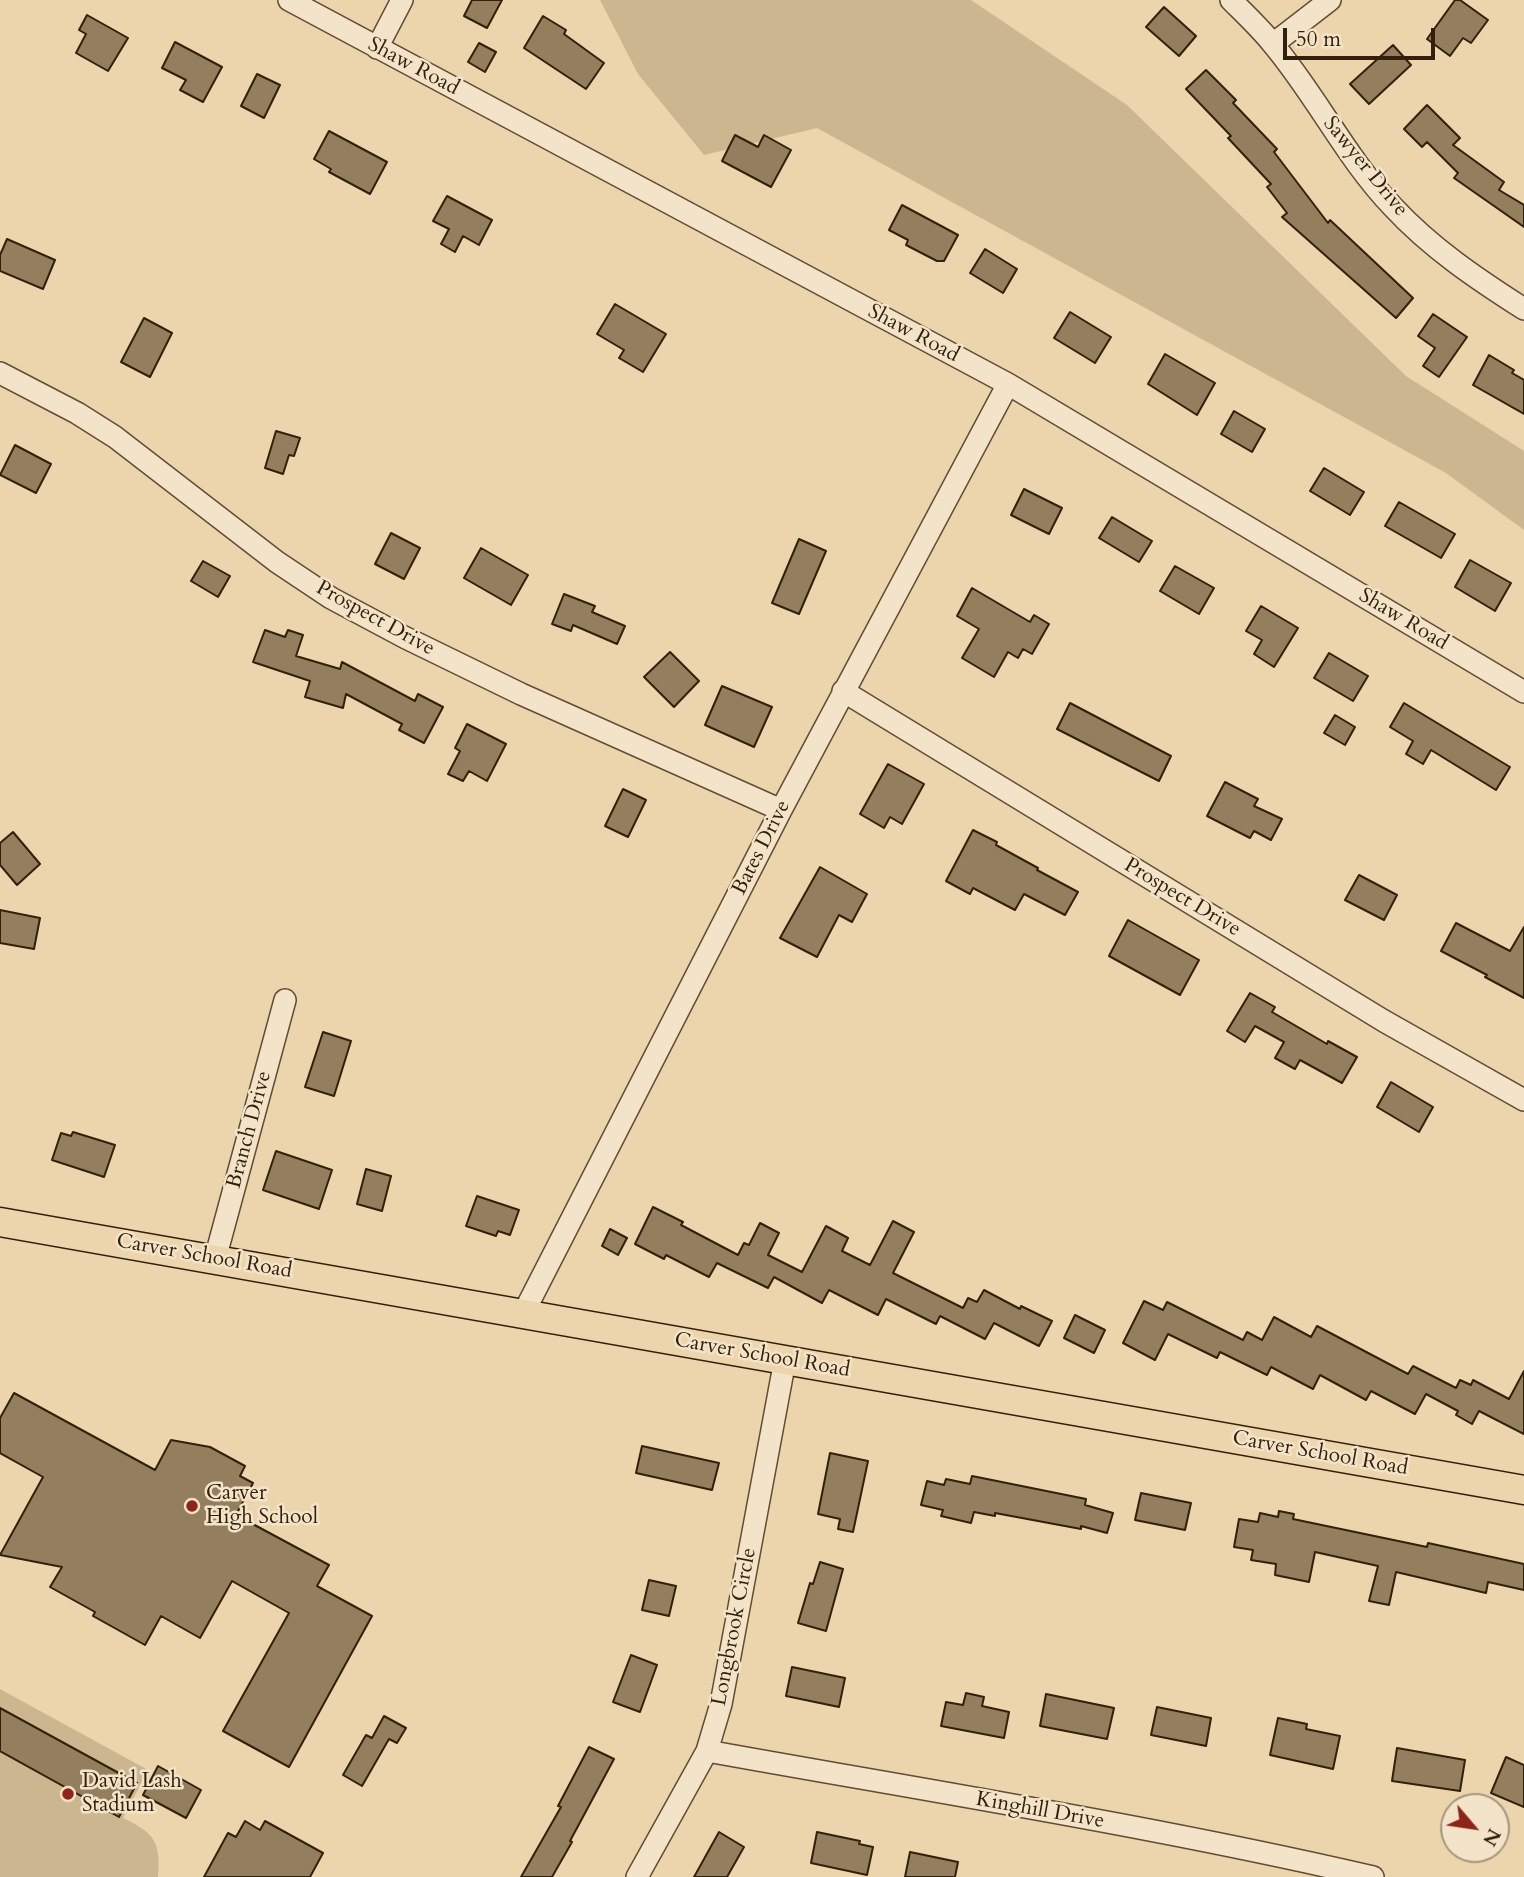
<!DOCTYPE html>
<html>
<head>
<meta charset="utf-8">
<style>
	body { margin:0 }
	#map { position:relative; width:1524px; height:1877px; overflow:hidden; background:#ecd5ac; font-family:Cardo,serif }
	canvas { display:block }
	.north { position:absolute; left:1440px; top:1793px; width:70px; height:70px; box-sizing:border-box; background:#f3e4c9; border:2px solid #a6967d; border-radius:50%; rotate:119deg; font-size:19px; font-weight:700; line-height:28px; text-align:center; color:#32200a }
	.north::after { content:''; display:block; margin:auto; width:24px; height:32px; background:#8f2418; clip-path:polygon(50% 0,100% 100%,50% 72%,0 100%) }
	.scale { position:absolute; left:1283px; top:28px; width:152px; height:32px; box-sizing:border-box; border:4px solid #32200a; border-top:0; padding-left:9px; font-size:21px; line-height:24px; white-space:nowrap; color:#32200a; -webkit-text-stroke:5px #f3e4c9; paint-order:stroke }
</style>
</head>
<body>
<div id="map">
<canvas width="1524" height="1877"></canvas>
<div class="north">N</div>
<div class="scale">50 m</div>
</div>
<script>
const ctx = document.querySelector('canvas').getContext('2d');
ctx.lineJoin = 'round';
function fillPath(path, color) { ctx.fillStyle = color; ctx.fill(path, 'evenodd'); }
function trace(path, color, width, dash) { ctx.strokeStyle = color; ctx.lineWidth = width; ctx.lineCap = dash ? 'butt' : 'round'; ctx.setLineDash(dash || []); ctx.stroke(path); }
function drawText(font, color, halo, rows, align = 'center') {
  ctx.font = font + ' Cardo,serif'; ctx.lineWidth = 5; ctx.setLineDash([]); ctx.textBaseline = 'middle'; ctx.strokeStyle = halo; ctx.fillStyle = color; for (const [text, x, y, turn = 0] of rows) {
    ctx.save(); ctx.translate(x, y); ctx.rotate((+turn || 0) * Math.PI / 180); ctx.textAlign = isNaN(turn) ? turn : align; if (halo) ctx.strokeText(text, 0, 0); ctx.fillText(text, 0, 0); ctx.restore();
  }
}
fillPath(new Path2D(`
	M 600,0 L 971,0 L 1127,105 L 1406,376 L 1524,451 L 1524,530 L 1446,473 L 817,128 L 704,155 L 638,74 Z
	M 0,1689 L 148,1770 L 123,1818 C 154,1833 161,1841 158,1877 L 0,1877 Z`), '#ccb690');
const building = new Path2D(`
	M 472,0 L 502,0 L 487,28 L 464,16 Z
	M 1455,0 L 1460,0 L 1488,20 L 1471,43 L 1463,38 L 1450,56 L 1427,39 Z
	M 1164,7 L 1196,36 L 1179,56 L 1146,27 Z
	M 87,15 L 128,38 L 108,71 L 76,53 L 86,34 L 79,30 Z
	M 543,16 L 566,30 L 564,34 L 604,63 L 586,89 L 524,48 Z
	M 175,42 L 222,67 L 203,102 L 180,90 L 186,80 L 162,68 Z
	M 479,43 L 496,52 L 485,72 L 468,62 Z
	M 1393,45 L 1411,65 L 1369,104 L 1350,84 Z
	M 1206,70 L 1236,100 L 1233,103 L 1277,149 L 1274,152 L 1328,223 L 1330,220 L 1413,298 L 1396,318 L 1282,217 L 1287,213 L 1267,187 L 1271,184 L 1228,138 L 1231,136 L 1186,89 Z
	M 257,74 L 280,85 L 264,118 L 241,106 Z
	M 1427,105 L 1460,138 L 1453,145 L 1504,182 L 1499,190 L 1524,205 L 1524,227 L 1454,178 L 1458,173 L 1427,142 L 1422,147 L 1404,129 Z
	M 329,131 L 387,162 L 370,194 L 329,172 L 331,169 L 314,159 Z
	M 735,135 L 758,147 L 764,135 L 791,150 L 771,187 L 722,161 Z
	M 447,196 L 492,220 L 479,245 L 463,236 L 455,252 L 441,244 L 449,229 L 433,221 Z
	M 902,205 L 958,235 L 944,261 L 937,261 L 906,245 L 908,240 L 889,230 Z
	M 7,239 L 55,260 L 43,289 L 0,271 L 0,255 Z
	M 985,249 L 1017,269 L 1003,293 L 970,273 Z
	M 615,304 L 666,334 L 643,372 L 619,358 L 624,350 L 597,334 Z
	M 1070,312 L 1111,337 L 1095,363 L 1054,338 Z
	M 1433,314 L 1467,337 L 1439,377 L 1423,366 L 1435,348 L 1418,336 Z
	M 144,318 L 172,333 L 150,377 L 121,362 Z
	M 1165,354 L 1215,383 L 1197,415 L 1148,384 Z
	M 1489,355 L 1514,370 L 1512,373 L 1524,380 L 1524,414 L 1473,385 Z
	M 1234,411 L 1265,429 L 1252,452 L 1221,434 Z
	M 276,431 L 300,438 L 294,456 L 289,455 L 283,474 L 265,468 Z
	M 15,445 L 51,464 L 36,493 L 0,475 Z
	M 1324,468 L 1364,492 L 1350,515 L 1310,491 Z
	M 1024,489 L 1062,508 L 1049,534 L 1011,515 Z
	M 1399,502 L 1455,534 L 1441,558 L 1385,526 Z
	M 1112,517 L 1152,541 L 1139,562 L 1099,538 Z
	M 391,533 L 420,548 L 404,579 L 375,564 Z
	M 799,539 L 826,551 L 799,614 L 772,603 Z
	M 481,548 L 528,575 L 511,605 L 464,578 Z
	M 1470,560 L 1511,583 L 1495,611 L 1455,587 Z
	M 203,561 L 230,576 L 218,597 L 191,581 Z
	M 1175,566 L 1214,588 L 1199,614 L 1160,591 Z
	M 972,588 L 1030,622 L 1034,615 L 1049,624 L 1032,654 L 1023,649 L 1018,658 L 1008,652 L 994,677 L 962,658 L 979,629 L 957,616 Z
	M 564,594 L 595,606 L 592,612 L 625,626 L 617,644 L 573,625 L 571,631 L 552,624 Z
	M 1261,606 L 1298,628 L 1274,667 L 1254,654 L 1262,640 L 1246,631 Z
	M 265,630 L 285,637 L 288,630 L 303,635 L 296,656 L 340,669 L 342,662 L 415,701 L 418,694 L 443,707 L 424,743 L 399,730 L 402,724 L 346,694 L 343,708 L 305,697 L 310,681 L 253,662 Z
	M 670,652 L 699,681 L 674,707 L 644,677 Z
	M 1329,653 L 1368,676 L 1353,701 L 1314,678 Z
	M 722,686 L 772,707 L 754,747 L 705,725 Z
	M 1070,703 L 1171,756 L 1159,781 L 1057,729 Z
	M 1404,703 L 1510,767 L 1496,790 L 1431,750 L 1423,764 L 1406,754 L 1413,741 L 1390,727 Z
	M 1335,715 L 1355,727 L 1345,745 L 1324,733 Z
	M 467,724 L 506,744 L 487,781 L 469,771 L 463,781 L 448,774 L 460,751 L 455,748 Z
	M 888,764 L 924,784 L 902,824 L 890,817 L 884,828 L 860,814 Z
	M 1225,782 L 1258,799 L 1254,806 L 1282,819 L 1271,840 L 1254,831 L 1250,838 L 1207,816 Z
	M 623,789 L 646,800 L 628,837 L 605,826 Z
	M 973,830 L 997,842 L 996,845 L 1038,868 L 1037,870 L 1078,892 L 1065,915 L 1024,894 L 1015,910 L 973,888 L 970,894 L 946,881 Z
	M 13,832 L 40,864 L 17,885 L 0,865 L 0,843 Z
	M 820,867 L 867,894 L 852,922 L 839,915 L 817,957 L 780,938 Z
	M 1359,875 L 1397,895 L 1384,920 L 1345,900 Z
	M 0,910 L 40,918 L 34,949 L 0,943 Z
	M 1128,920 L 1199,960 L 1180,995 L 1109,956 Z
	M 1456,923 L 1510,951 L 1524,927 L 1524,998 L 1485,977 L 1487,975 L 1441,951 Z
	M 1250,993 L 1275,1007 L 1272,1012 L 1327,1044 L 1328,1041 L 1357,1057 L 1342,1083 L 1300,1060 L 1295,1069 L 1275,1058 L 1284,1042 L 1255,1026 L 1245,1042 L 1227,1031 Z
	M 323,1032 L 351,1041 L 334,1096 L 305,1087 Z
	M 1391,1082 L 1433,1107 L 1419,1132 L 1377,1107 Z
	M 73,1132 L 115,1145 L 104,1177 L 52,1160 L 61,1133 L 71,1136 Z
	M 276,1151 L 332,1170 L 319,1209 L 263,1190 Z
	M 366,1169 L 391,1176 L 382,1211 L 357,1204 Z
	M 477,1196 L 519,1210 L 510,1235 L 498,1231 L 496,1236 L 466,1226 Z
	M 653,1207 L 683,1222 L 681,1225 L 738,1255 L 744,1243 L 749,1245 L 760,1223 L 779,1233 L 768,1255 L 802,1272 L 826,1226 L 848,1238 L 842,1251 L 870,1265 L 893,1221 L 914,1232 L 893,1273 L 963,1308 L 968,1298 L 977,1302 L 984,1290 L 1020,1309 L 1021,1306 L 1052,1321 L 1039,1346 L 994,1323 L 985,1339 L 940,1316 L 936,1324 L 886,1299 L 878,1315 L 829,1290 L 822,1303 L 774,1277 L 768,1288 L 717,1263 L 709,1277 L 666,1255 L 664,1259 L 635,1244 Z
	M 610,1229 L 627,1238 L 618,1255 L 602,1246 Z
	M 1144,1301 L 1163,1310 L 1167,1302 L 1243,1340 L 1247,1332 L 1262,1340 L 1274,1317 L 1311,1337 L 1317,1326 L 1408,1374 L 1413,1366 L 1456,1388 L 1460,1380 L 1471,1385 L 1473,1380 L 1509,1399 L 1524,1371 L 1524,1434 L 1479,1411 L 1472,1424 L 1456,1415 L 1458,1411 L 1426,1394 L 1415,1414 L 1371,1391 L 1366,1400 L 1320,1375 L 1313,1389 L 1271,1367 L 1267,1375 L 1220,1352 L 1217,1358 L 1168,1334 L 1155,1360 L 1123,1343 Z
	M 1075,1315 L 1105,1330 L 1094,1353 L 1064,1338 Z
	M 14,1393 L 155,1470 L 171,1440 L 210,1447 L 245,1466 L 240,1476 L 253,1483 L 236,1515 L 329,1565 L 317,1586 L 372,1616 L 289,1767 L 223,1731 L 289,1613 L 232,1581 L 200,1638 L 161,1616 L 145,1645 L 93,1616 L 95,1612 L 50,1587 L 62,1567 L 0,1555 L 43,1477 L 0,1453 L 0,1418 Z
	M 642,1446 L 719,1463 L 712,1490 L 636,1473 Z
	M 830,1453 L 868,1461 L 853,1532 L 838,1529 L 840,1519 L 818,1514 Z
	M 972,1476 L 1086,1499 L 1085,1505 L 1113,1513 L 1107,1533 L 1081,1526 L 1081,1529 L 995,1513 L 995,1516 L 974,1512 L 971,1523 L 941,1516 L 943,1510 L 921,1505 L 927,1481 L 944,1485 L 946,1479 L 970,1484 Z
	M 1141,1493 L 1191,1503 L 1185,1530 L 1135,1520 Z
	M 1279,1511 L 1294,1514 L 1293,1519 L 1427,1547 L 1428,1543 L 1524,1564 L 1524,1590 L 1488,1582 L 1486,1593 L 1396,1572 L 1389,1605 L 1369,1601 L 1378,1566 L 1315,1552 L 1309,1582 L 1275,1575 L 1276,1564 L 1251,1560 L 1253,1550 L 1234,1547 L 1239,1519 L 1258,1522 L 1260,1513 L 1278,1517 Z
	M 820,1562 L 843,1569 L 826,1631 L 798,1623 L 810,1583 L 813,1584 Z
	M 649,1580 L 676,1586 L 669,1616 L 642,1610 Z
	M 631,1655 L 657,1665 L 640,1712 L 613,1702 Z
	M 792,1667 L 845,1678 L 839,1707 L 786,1696 Z
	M 966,1693 L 984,1697 L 982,1706 L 1009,1712 L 1004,1738 L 941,1726 L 946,1702 L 963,1705 Z
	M 1046,1694 L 1114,1708 L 1107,1739 L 1040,1726 Z
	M 1157,1707 L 1211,1718 L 1206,1746 L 1151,1735 Z
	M 0,1708 L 137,1783 L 119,1817 L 0,1751 Z
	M 384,1716 L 406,1728 L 397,1743 L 389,1739 L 362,1786 L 343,1775 L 366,1735 L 372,1738 Z
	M 1278,1718 L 1307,1724 L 1306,1729 L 1340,1736 L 1333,1769 L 1270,1755 Z
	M 589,1747 L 614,1759 L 570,1841 L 572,1842 L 552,1877 L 521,1877 L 561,1807 L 558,1806 Z
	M 1397,1748 L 1465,1760 L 1460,1791 L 1392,1781 Z
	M 1506,1757 L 1524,1765 L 1524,1807 L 1491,1793 Z
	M 158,1766 L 201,1790 L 186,1818 L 143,1795 Z
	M 245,1821 L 260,1830 L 265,1821 L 323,1853 L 310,1877 L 204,1877 L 228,1833 L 236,1837 Z
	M 719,1832 L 744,1847 L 727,1877 L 694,1877 Z
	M 817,1832 L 860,1841 L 859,1844 L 873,1847 L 867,1875 L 811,1863 Z
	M 910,1852 L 958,1862 L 955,1877 L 905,1877 Z`);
fillPath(building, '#937e5e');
trace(building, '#32200a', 2);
const minor = new Path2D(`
	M 289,0 L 1008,384 L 1524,692
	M 1231,0 C 1245,14 1260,28 1272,43 C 1316,95 1346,158 1393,207 C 1431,248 1477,279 1524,309
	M 1273,44 L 1330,0
	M 377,48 L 402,0
	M 0,373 L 77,413 L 115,437 L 277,562 L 331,598 L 404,637 L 521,694 L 781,810
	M 843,691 L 1384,1021 L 1524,1100
	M 215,1259 L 285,1000
	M 523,1314 L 781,810 L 1008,384
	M 707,1751 C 929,1791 1153,1826 1373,1877
	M 637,1877 L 707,1751 L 721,1704 L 785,1360`);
const major = new Path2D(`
	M 0,1222 L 1524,1490`);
trace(minor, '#604d32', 24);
trace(major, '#32200a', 31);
trace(minor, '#f3e4c9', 21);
trace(major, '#ecd5ac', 28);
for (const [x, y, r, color] of [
	[192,1506,7,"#8f2418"],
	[68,1794,7,"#8f2418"]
]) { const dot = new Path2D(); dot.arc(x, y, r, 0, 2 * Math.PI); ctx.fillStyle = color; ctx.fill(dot); trace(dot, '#f3e4c9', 2.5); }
drawText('21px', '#32200a', '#f3e4c9', [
	["Shaw Road",413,67,28],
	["Sawyer Drive",1365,167,51],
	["Shaw Road",913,334,28],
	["Prospect Drive",375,619,29],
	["Shaw Road",1403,620,31],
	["Bates Drive",762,848,-63],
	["Prospect Drive",1182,898,31],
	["Branch Drive",250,1130,-75],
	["Carver School Road",204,1257,10],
	["Carver School Road",762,1356,10],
	["Carver School Road",1320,1454,10],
	["Longbrook Circle",735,1627,-79],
	["Kinghill Drive",1040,1811,10]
]);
drawText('21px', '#32200a', '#f3e4c9', [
	["Carver",206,1494],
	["High School",206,1518],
	["David Lash",82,1782],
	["Stadium",82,1806]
], 'left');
</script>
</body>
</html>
